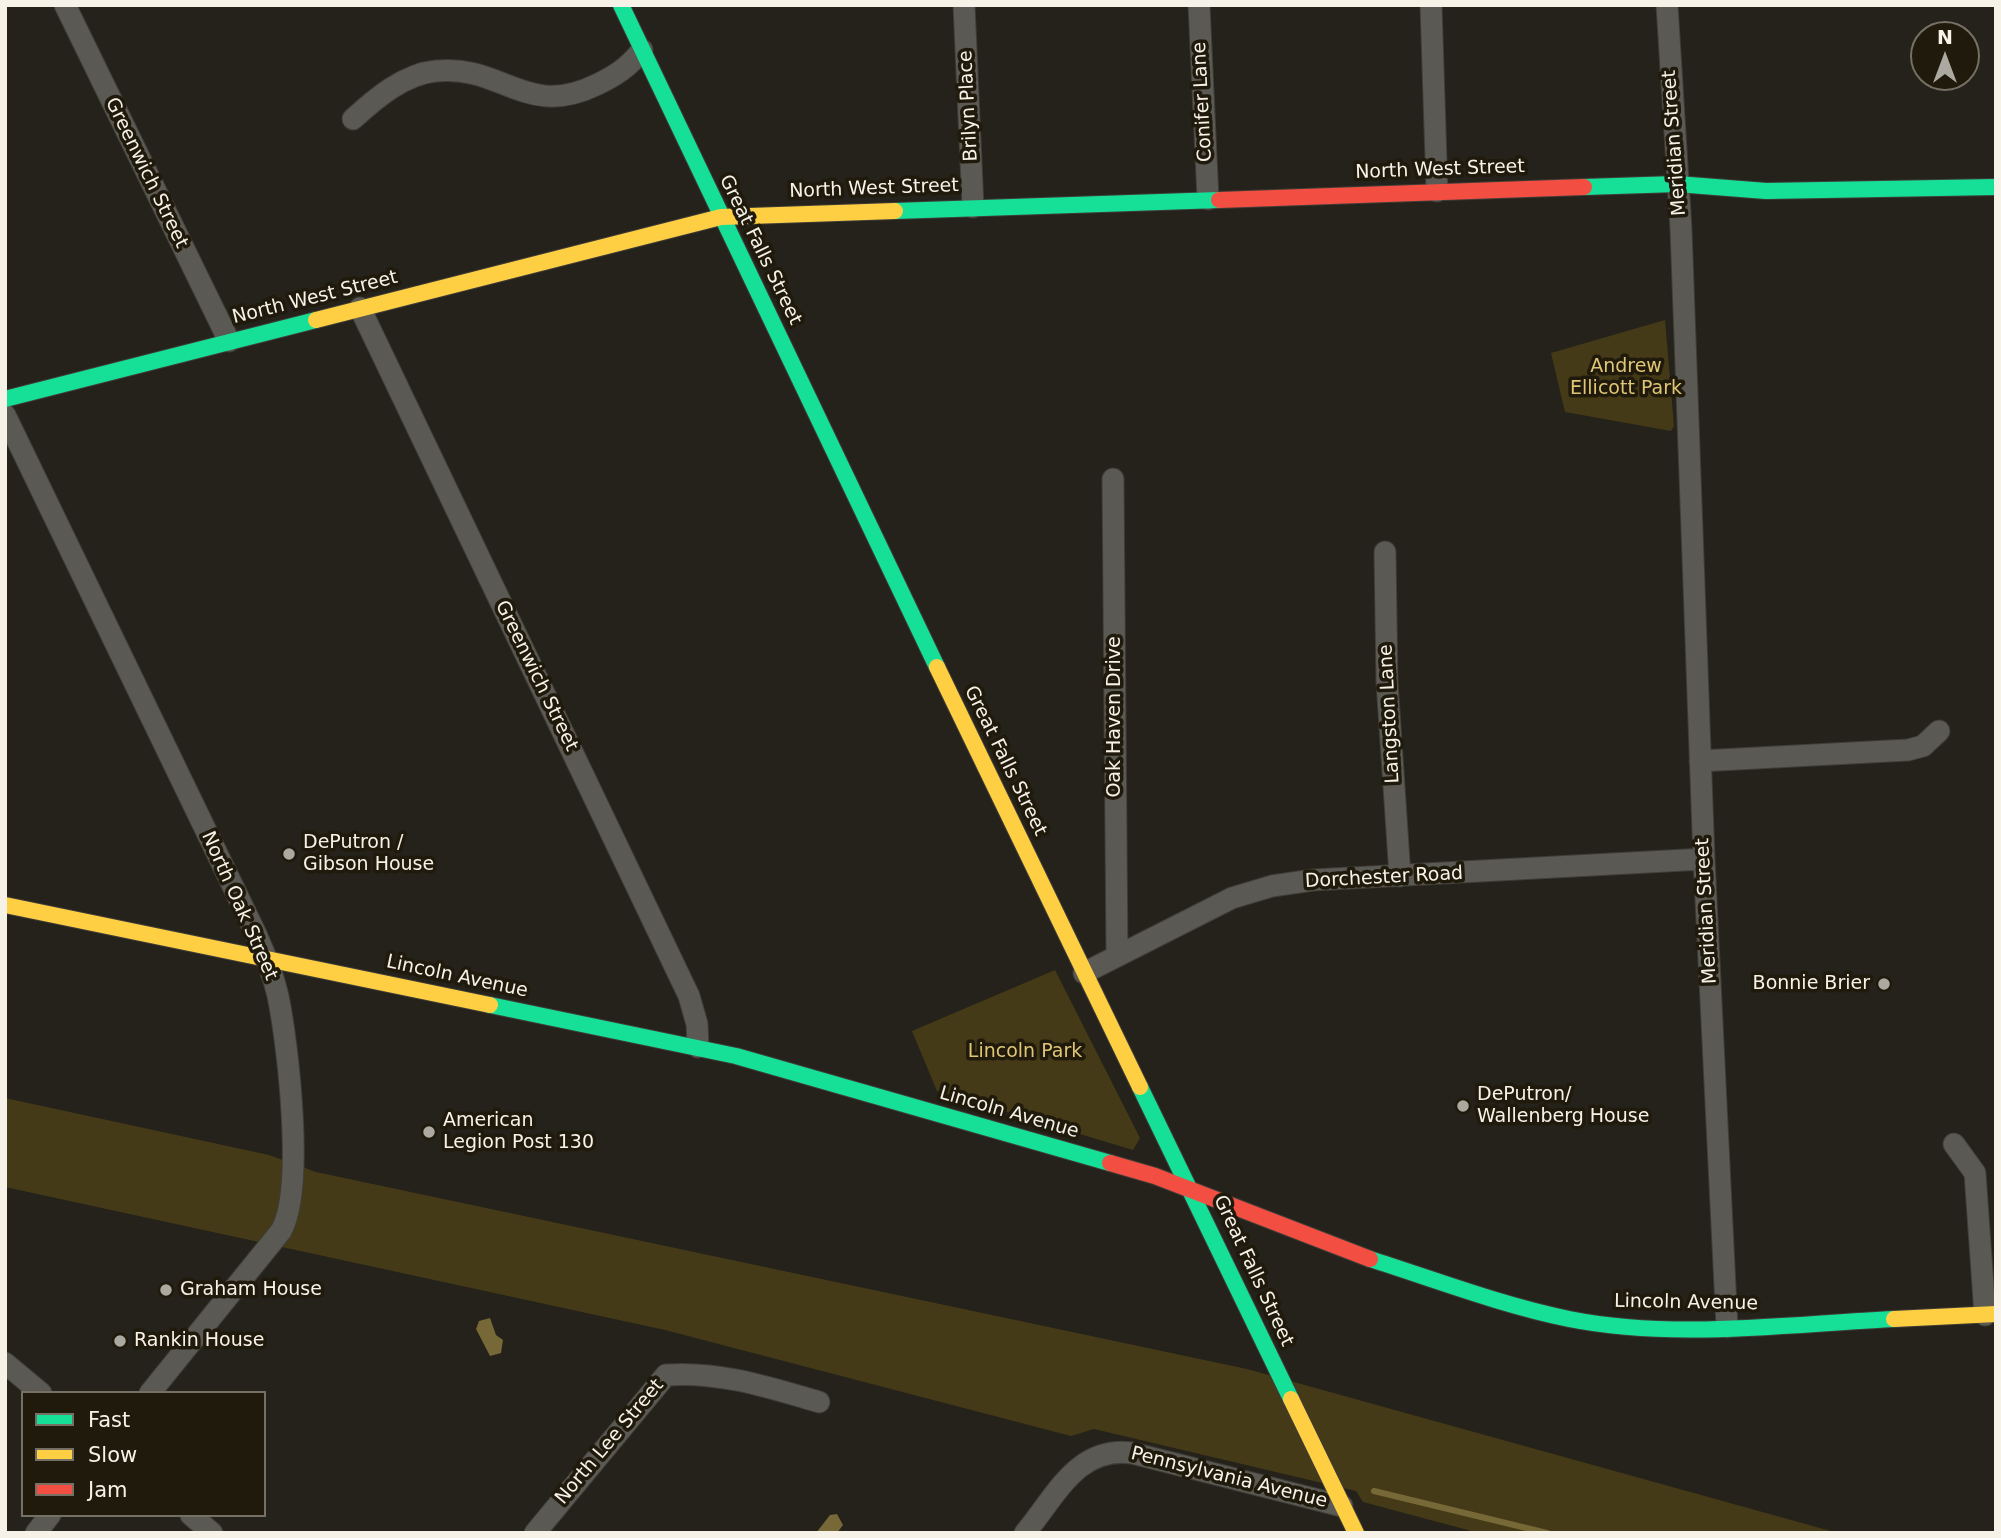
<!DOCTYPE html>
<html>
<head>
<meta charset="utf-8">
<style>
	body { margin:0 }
	#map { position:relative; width:2001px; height:1538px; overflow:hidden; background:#24221a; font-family:"DejaVu Sans",sans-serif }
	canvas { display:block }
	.frame { position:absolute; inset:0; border:7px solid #f6f2e8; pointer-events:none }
	.legend { position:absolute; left:21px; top:1391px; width:245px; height:126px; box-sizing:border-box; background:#1f1a0b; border:2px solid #757063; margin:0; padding:9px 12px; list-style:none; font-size:21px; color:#f6f2e8 }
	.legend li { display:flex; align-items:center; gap:14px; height:35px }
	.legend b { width:35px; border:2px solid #757063 }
	.north { position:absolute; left:1910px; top:21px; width:70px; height:70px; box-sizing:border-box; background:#1f1a0b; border:2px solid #757063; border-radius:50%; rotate:0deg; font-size:19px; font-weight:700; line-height:28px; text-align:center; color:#f6f2e8 }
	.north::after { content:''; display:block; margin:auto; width:24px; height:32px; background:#aca9a0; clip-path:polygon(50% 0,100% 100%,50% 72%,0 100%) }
</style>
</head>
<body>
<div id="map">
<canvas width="2001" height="1538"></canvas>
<div class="frame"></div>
<ul class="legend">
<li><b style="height:9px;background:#16e098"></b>Fast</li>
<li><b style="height:9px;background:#ffcf43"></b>Slow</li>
<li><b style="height:9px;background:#f24e42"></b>Jam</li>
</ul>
<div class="north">N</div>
</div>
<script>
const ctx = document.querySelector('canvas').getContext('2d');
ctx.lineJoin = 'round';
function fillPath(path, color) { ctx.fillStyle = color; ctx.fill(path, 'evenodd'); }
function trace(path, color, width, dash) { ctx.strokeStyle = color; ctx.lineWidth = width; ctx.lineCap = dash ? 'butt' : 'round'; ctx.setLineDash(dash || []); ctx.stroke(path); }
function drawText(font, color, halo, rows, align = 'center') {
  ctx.font = font + ' "DejaVu Sans",sans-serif'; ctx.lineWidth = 7; ctx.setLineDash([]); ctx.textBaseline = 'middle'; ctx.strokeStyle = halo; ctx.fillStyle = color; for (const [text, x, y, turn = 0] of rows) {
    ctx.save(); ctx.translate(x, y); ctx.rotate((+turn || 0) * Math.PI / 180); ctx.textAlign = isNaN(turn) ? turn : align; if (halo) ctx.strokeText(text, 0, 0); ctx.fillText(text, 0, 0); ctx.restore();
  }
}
fillPath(new Path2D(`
	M 1665,320 L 1674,426 L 1671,431 L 1565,412 L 1551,353 Z
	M 1055,970 L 1140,1138 L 1133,1150 L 937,1091 L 912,1031 Z
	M 5,1098 L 269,1155 L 316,1172 L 1247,1369 L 1838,1533 L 1479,1533 L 1363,1502 L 1356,1491 L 1094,1429 L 1071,1436 L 665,1330 L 5,1187 Z`), '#453a17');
fillPath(new Path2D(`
	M 490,1318 L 496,1335 L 503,1340 L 501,1353 L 490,1356 L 476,1329 L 479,1321 Z
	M 837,1514 L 843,1525 L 837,1533 L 816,1533 L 830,1515 Z`), '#776837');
trace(new Path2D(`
	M 1374,1491 L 1547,1533`), '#776837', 6);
const street = new Path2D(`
	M 65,5 L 229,341
	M 964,5 L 973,207
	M 1199,5 L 1208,199
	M 1431,5 L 1437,191
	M 1667,5 L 1681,229 L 1704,859 L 1727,1327
	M 353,119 C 376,98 404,74 436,71 C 502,64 526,119 596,85 C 615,76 629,67 642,50
	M 360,308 L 689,996 L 697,1024 L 698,1047
	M 5,415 L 256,934 C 265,954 273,974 278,996 C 288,1045 305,1189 281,1231 L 150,1393
	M 1113,479 L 1117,956
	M 1385,552 L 1387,682 L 1400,876
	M 1700,761 L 1908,750 L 1923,746 L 1939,731
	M 1084,973 L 1232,898 L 1272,886 L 1313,880 L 1704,859
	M 1954,1144 L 1975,1173 L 1985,1315
	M 5,1363 L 41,1393
	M 191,1515 L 212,1533
	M 36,1533 L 50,1515
	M 535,1533 L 666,1375 C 719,1371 768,1387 819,1402
	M 1025,1533 C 1056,1496 1077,1446 1132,1453 L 1342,1506`);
const fast = new Path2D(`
	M 621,5 L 937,667
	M 1584,187 L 1677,184 L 1766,191 L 1996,187
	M 895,211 L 1219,200
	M 5,399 L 316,320
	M 490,1005 L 736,1056 L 1110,1163
	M 1140,1087 L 1291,1399
	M 1370,1259 C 1436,1280 1501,1305 1569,1319 C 1674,1340 1788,1324 1894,1319`);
const slow = new Path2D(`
	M 316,320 L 721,217 L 895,211
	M 937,667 L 1140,1087
	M 5,905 L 490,1005
	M 1894,1319 L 1996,1314
	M 1291,1399 L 1356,1533`);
const jam = new Path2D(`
	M 1219,200 L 1584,187
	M 1110,1163 L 1155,1176 L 1370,1259`);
trace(street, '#3f3d37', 23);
trace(fast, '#3f3d37', 18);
trace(slow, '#3f3d37', 18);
trace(jam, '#3f3d37', 18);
trace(street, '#5b5953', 21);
trace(fast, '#16e098', 16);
trace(slow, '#ffcf43', 16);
trace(jam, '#f24e42', 16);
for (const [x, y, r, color] of [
	[289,854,7,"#aca9a0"],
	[1884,984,7,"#aca9a0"],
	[1463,1106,7,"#aca9a0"],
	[429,1132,7,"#aca9a0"],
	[166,1290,7,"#aca9a0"],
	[120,1341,7,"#aca9a0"]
]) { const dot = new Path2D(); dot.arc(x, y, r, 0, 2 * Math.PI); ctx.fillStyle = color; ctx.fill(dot); trace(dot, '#1f1a0b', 2.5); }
drawText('19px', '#f6f2e8', '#1f1a0b', [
	["Conifer Lane",1203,102,-93],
	["Brilyn Place",969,106,-93],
	["Meridian Street",1675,143,-94],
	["North West Street",1440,170,-2],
	["Greenwich Street",146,173,64],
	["North West Street",874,189,-2],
	["Great Falls Street",760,250,64],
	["North West Street",315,298,-14],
	["Greenwich Street",536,676,64],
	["Langston Lane",1390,714,-93],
	["Oak Haven Drive",1115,717,-90],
	["Great Falls Street",1005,761,64],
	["Dorchester Road",1384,878,-3],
	["North Oak Street",239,906,66],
	["Meridian Street",1707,911,-93],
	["Lincoln Avenue",457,977,12],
	["Lincoln Avenue",1009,1113,16],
	["Great Falls Street",1253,1271,65],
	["Lincoln Avenue",1686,1303,1],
	["North Lee Street",610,1442,-50],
	["Pennsylvania Avenue",1229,1478,14]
]);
drawText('19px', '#dfc575', '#1f1a0b', [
	["Andrew",1626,367],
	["Ellicott Park",1626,389],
	["Lincoln Park",1025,1052]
]);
drawText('19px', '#f6f2e8', '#1f1a0b', [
	["DePutron /",303,843],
	["Gibson House",303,865],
	["Bonnie Brier",1870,984,"right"],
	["DePutron/",1477,1095],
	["Wallenberg House",1477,1117],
	["American",443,1121],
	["Legion Post 130",443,1143],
	["Graham House",180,1290],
	["Rankin House",134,1341]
], 'left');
</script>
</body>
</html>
